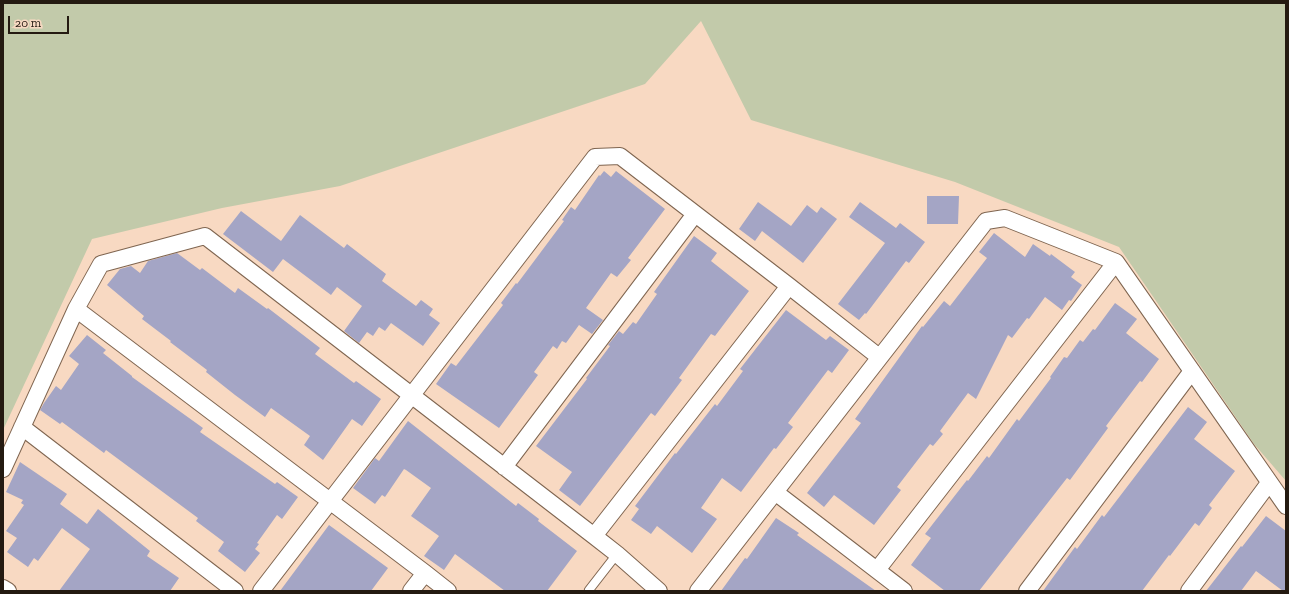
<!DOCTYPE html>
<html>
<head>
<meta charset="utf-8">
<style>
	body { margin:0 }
	#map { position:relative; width:1289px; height:594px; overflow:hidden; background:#f8d9c2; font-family:"Zilla Slab",serif }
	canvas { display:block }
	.frame { position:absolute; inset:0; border:4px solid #241a11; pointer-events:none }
	.scale { position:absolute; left:8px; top:16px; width:61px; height:18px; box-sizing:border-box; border:2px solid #241a11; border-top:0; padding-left:5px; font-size:12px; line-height:14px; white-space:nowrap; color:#241a11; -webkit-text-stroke:3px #f8d9c2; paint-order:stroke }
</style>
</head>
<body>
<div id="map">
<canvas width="1289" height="594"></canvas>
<div class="frame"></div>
<div class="scale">20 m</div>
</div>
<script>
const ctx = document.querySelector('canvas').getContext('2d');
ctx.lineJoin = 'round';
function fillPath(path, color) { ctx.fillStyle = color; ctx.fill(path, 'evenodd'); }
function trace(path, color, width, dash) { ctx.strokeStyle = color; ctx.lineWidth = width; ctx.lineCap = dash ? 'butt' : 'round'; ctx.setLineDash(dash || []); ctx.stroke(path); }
fillPath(new Path2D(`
	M 3,3 L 1286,3 L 1286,481 L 1254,444 L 1119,247 L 955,182 L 751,120 L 701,21 L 645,84 L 340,186 L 222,208 L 92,239 L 3,430 Z`), '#c2caaa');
fillPath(new Path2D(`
	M 604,171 L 611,177 L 616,171 L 665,209 L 628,258 L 631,260 L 617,277 L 611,273 L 586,308 L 603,320 L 592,334 L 579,325 L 566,343 L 562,341 L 557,349 L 553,346 L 534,372 L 538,375 L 499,428 L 436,384 L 451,363 L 456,366 L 503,305 L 501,303 L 516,283 L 517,284 L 564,221 L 562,220 L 571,207 L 575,210 L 599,175 L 600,176 Z
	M 927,196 L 959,196 L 958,224 L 927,224 Z
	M 758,202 L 791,226 L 807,205 L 817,213 L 821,207 L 837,219 L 803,263 L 762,231 L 755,241 L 739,229 Z
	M 860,202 L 896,228 L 900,223 L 925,242 L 909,263 L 906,261 L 866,314 L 865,313 L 859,320 L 838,304 L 885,243 L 849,217 Z
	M 241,211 L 281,241 L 300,215 L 344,248 L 347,244 L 386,274 L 382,281 L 416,306 L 421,300 L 433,309 L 429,315 L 440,323 L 423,346 L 391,323 L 385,331 L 379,327 L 373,336 L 367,332 L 359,343 L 344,331 L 362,306 L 337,287 L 331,295 L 283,259 L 273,272 L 223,234 Z
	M 994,233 L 1025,257 L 1033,244 L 1050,256 L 1051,254 L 1075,272 L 1071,277 L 1082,285 L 1071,301 L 1069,300 L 1062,310 L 1045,297 L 1029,319 L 1027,318 L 1012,338 L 1008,335 L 976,399 L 968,393 L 940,431 L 943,434 L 933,446 L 930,444 L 897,487 L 901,490 L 874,525 L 834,495 L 824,507 L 807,493 L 861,423 L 855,419 L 922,326 L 923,327 L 944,301 L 950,306 L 987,258 L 979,252 Z
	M 694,236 L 717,253 L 711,261 L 749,291 L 715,336 L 711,334 L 679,378 L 682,380 L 655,416 L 651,413 L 580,506 L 559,490 L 572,472 L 536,446 L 587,379 L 586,378 L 610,346 L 608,345 L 619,331 L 623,334 L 633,322 L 636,324 L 657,294 L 654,292 Z
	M 177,253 L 200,270 L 202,268 L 235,293 L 238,288 L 267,309 L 268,308 L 320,348 L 315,354 L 354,383 L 356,381 L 381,399 L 362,426 L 352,419 L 323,460 L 304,445 L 310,436 L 271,408 L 265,417 L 235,395 L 206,372 L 207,370 L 170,342 L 171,341 L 142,319 L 144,316 L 107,285 L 120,269 L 131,266 L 140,273 L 148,261 Z
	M 1115,303 L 1137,319 L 1126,333 L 1159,359 L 1142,382 L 1140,381 L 1106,426 L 1108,428 L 1070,480 L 1067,478 L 979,591 L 945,591 L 911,565 L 931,538 L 925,534 L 967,480 L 968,481 L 987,456 L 989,458 L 1017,419 L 1019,421 L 1051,378 L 1050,377 L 1064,357 L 1067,358 L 1080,340 L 1083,342 L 1093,329 L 1095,330 Z
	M 786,310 L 826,340 L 830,336 L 849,350 L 832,373 L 828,370 L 788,423 L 793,427 L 776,449 L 774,448 L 741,492 L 722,478 L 701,508 L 717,519 L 692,553 L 657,526 L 651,534 L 631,520 L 639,509 L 635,506 L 675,453 L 676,454 L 715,404 L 717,406 L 743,371 L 740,369 Z
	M 87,335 L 106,350 L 103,353 L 132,376 L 132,377 L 203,428 L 200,432 L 275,484 L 277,482 L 298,497 L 282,519 L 277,515 L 257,543 L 259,544 L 255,549 L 260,553 L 245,572 L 218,551 L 224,542 L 196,521 L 198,518 L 106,450 L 104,453 L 62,422 L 60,424 L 40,410 L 44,403 L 56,386 L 61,390 L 79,364 L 69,356 Z
	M 1188,407 L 1207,422 L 1194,439 L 1235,471 L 1209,505 L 1212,508 L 1199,526 L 1195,523 L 1170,556 L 1169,555 L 1142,591 L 1043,591 L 1075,547 L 1077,549 L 1102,515 L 1104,517 Z
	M 408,421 L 516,506 L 518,503 L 539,519 L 538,521 L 577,551 L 547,591 L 505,591 L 455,554 L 444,570 L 424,556 L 439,536 L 411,516 L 431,488 L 406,470 L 404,469 L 385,497 L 382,495 L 375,504 L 353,488 L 375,458 L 379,461 Z
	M 20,462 L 67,494 L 60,504 L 87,524 L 98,509 L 150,551 L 147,556 L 179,578 L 170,591 L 59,591 L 90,549 L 62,528 L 38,561 L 34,558 L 28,567 L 7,552 L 17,538 L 6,531 L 24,505 L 21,503 L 23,500 L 6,492 Z
	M 1266,516 L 1286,531 L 1286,591 L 1283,591 L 1256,571 L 1241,591 L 1206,591 L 1241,546 L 1242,547 Z
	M 776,518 L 799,533 L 797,535 L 876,591 L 721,591 L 745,558 L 747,559 Z
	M 329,525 L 388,568 L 371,591 L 280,591 Z`), '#a4a5c5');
const service = new Path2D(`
	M 590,591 L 589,590 L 617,554`);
const minor = new Path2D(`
	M 76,309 L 425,573 L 448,591
	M 22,427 L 235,591
	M 504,467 L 695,214
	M 3,469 L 76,309 L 101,264 L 205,236 L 594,536 L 617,554 L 659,591
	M 775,492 L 904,591
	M 594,536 L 789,286
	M 877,570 L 1116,262
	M 3,588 L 8,591
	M 261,591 L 595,157 L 620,156 L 789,286 L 879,357
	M 411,591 L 425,573
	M 698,591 L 986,221 L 1005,218 L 1116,262 L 1286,506
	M 1027,591 L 1192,371
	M 1189,591 L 1269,483`);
trace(service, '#7f6550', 10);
trace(minor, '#7f6550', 18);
trace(service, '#fff', 8);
trace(minor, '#fff', 16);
</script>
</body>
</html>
